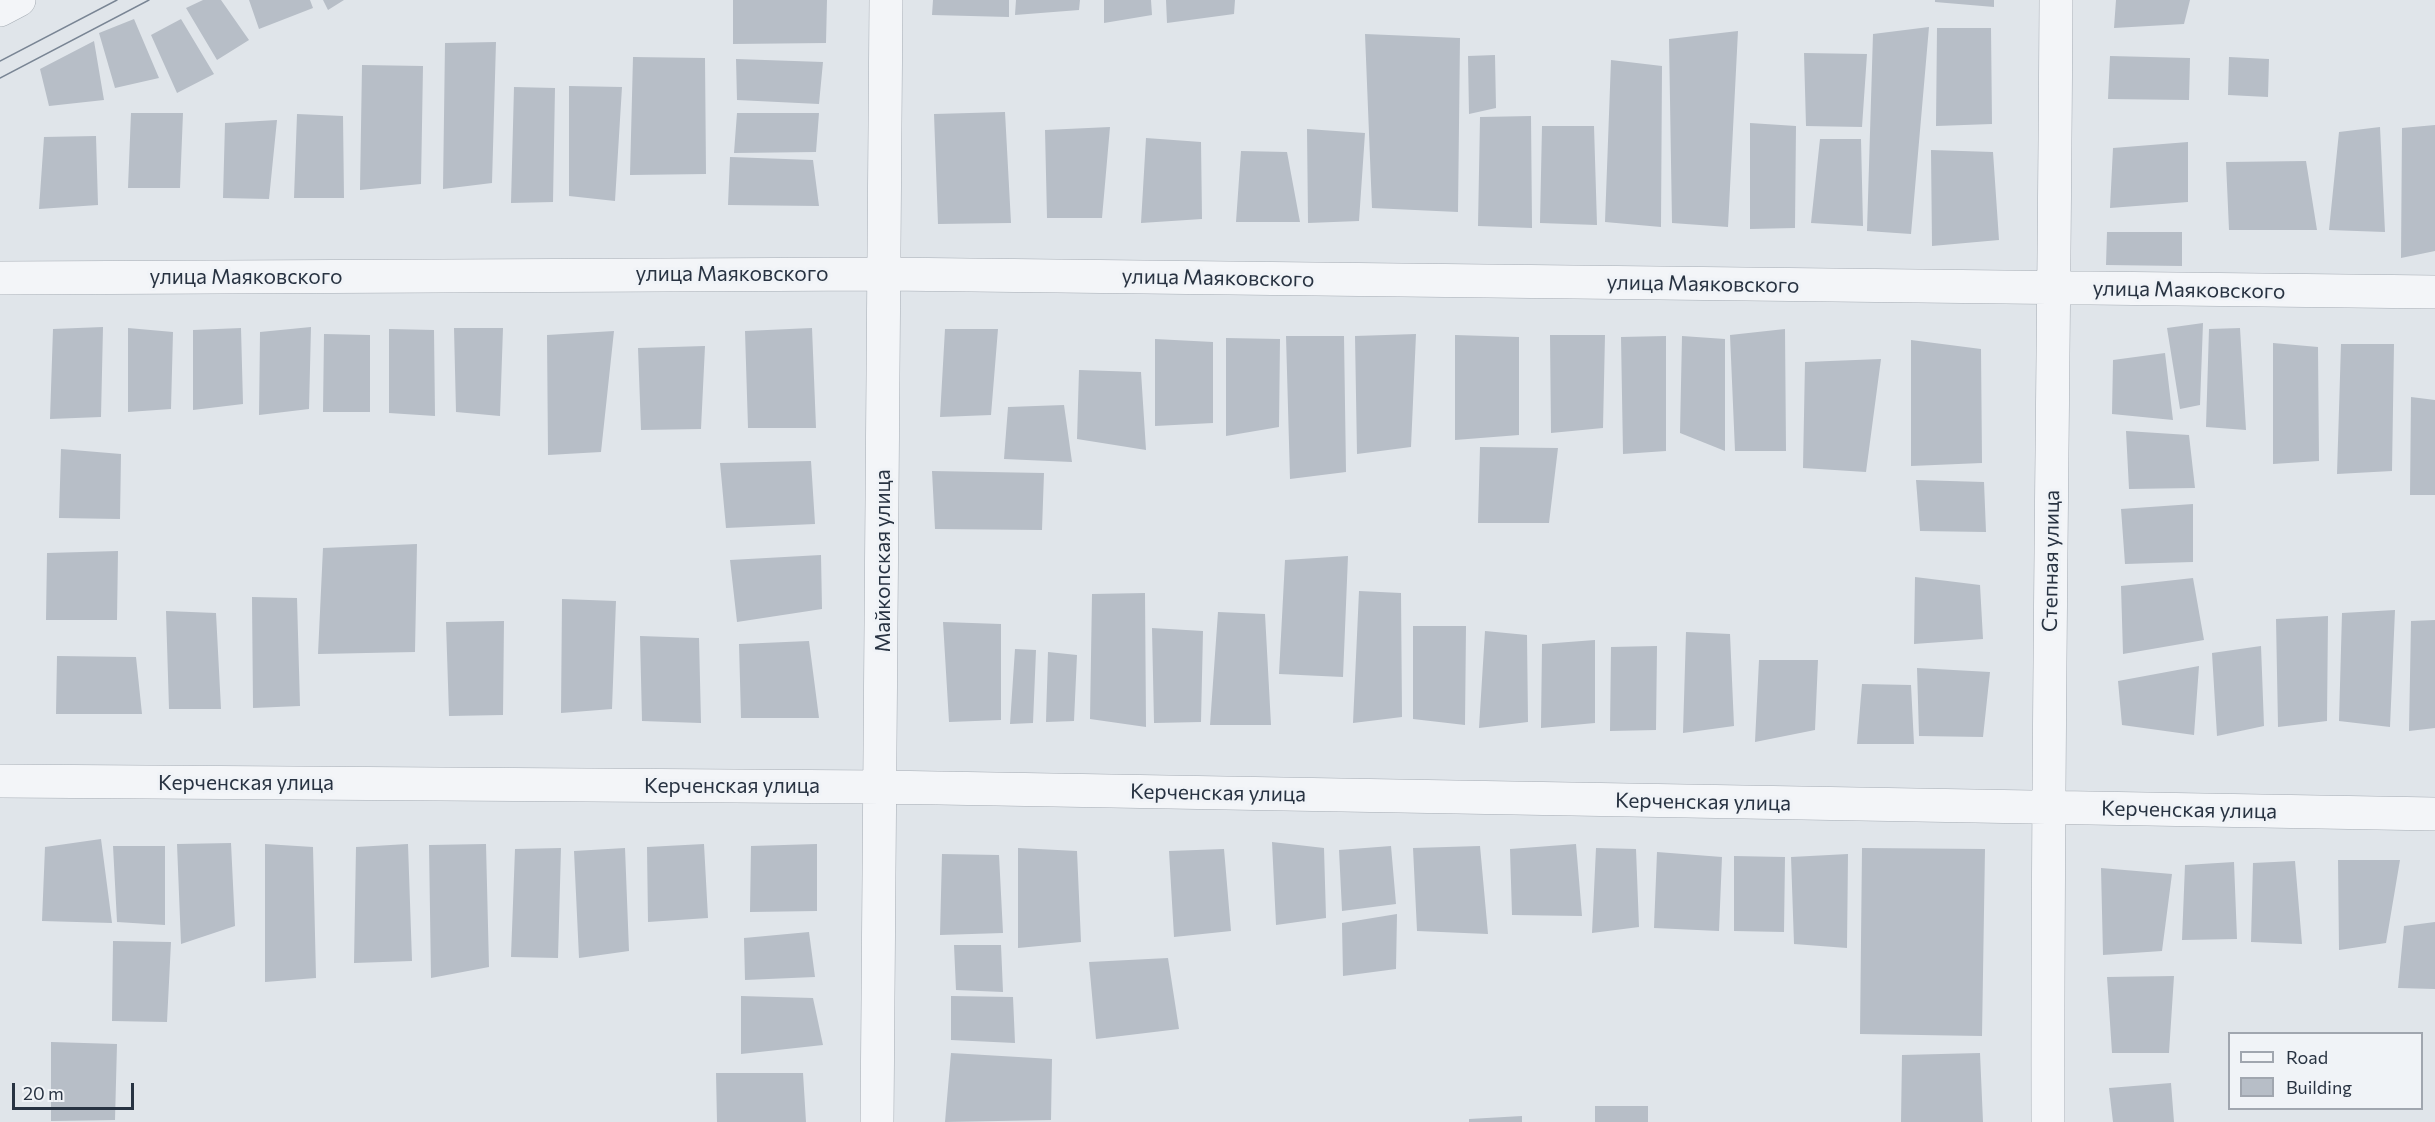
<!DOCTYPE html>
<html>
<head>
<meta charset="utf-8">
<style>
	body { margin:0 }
	#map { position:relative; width:2435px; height:1122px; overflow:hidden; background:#e0e5ea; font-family:Commissioner,sans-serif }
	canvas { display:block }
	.legend { position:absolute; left:2228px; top:1032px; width:195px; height:78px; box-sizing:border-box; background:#f0f3f7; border:2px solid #a0a6af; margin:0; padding:8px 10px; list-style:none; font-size:18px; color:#283342 }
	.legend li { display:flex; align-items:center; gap:12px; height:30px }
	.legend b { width:30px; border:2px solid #a0a6af }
	.scale { position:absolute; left:12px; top:1083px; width:122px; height:27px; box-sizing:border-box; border:3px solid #283342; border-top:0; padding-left:8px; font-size:18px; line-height:21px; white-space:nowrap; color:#283342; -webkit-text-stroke:4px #f0f3f7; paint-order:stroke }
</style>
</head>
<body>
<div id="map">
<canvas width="2435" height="1122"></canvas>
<ul class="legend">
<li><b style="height:8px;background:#f3f5f8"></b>Road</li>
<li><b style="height:16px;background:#b7bec7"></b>Building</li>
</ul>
<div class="scale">20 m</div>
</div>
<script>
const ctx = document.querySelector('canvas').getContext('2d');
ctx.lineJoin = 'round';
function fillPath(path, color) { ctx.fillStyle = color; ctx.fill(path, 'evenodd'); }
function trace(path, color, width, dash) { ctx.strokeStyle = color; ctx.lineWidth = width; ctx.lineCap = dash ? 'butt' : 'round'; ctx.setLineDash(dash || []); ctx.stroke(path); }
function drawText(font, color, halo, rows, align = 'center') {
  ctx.font = font + ' Commissioner,sans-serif'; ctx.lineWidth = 6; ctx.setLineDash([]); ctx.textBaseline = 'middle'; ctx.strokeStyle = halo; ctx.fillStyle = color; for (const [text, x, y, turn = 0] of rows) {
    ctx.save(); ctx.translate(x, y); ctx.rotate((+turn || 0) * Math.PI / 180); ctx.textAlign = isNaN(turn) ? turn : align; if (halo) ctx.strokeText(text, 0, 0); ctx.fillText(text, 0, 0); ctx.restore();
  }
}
fillPath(new Path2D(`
	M 203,0 L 221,0 L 249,40 L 217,60 L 186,8 Z
	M 249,0 L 310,0 L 313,8 L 259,29 Z
	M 323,0 L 344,0 L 328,10 Z
	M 733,0 L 827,0 L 826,43 L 733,44 Z
	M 933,0 L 1009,0 L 1009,17 L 932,15 Z
	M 1016,0 L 1080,0 L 1079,10 L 1015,15 Z
	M 1104,0 L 1151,0 L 1152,15 L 1104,23 Z
	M 1166,0 L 1235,0 L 1234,14 L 1167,23 Z
	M 1935,0 L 1994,0 L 1994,7 L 1935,2 Z
	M 2116,0 L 2190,0 L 2184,24 L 2114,28 Z
	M 134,19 L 159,78 L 115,88 L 99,33 Z
	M 181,19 L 214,74 L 177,93 L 151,35 Z
	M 1929,27 L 1911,234 L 1867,231 L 1873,34 Z
	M 1937,28 L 1991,28 L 1992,124 L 1936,126 Z
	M 1738,31 L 1728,227 L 1672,223 L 1669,39 Z
	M 1365,34 L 1460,38 L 1458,212 L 1372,208 Z
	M 94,41 L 104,100 L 49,106 L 40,69 Z
	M 496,42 L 492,183 L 443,189 L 445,43 Z
	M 1804,53 L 1867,54 L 1862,127 L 1806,126 Z
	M 1495,55 L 1496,108 L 1469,114 L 1468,56 Z
	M 2110,56 L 2190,58 L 2189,100 L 2108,99 Z
	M 633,57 L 705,58 L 706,174 L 630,175 Z
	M 2229,57 L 2269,59 L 2268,97 L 2228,95 Z
	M 736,59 L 823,62 L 819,104 L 737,100 Z
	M 1611,60 L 1662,66 L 1661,227 L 1605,222 Z
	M 362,65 L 423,66 L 421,184 L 360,190 Z
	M 569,86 L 622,87 L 615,201 L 569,196 Z
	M 514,87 L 555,88 L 553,202 L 511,203 Z
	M 1005,112 L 1011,223 L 938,224 L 934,114 Z
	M 131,113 L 183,113 L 180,188 L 128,188 Z
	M 737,113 L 819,113 L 816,152 L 734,153 Z
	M 297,114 L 343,116 L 344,198 L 294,198 Z
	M 1531,116 L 1532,228 L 1478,226 L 1480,117 Z
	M 277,120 L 269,199 L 223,198 L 225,123 Z
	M 1750,123 L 1796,126 L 1795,228 L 1750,229 Z
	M 2435,125 L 2435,251 L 2401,258 L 2402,128 Z
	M 1542,126 L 1594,126 L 1597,225 L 1540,223 Z
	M 1110,127 L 1102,218 L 1047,218 L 1045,130 Z
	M 2380,127 L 2385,232 L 2329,230 L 2339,132 Z
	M 1307,129 L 1365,133 L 1359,221 L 1308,223 Z
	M 96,136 L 98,205 L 39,209 L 44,137 Z
	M 1146,138 L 1201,142 L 1202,219 L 1141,223 Z
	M 1820,139 L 1861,139 L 1863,226 L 1811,223 Z
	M 2188,142 L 2188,202 L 2110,208 L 2113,148 Z
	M 1931,150 L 1993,152 L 1999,240 L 1932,246 Z
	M 1241,151 L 1287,152 L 1300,222 L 1236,222 Z
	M 730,157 L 813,160 L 819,206 L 728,205 Z
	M 2306,161 L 2317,230 L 2229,230 L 2226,162 Z
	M 2107,232 L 2182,232 L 2182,266 L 2106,265 Z
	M 2203,323 L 2200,405 L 2180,409 L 2167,328 Z
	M 103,327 L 101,417 L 50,419 L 53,329 Z
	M 311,327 L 309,409 L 259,415 L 260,332 Z
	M 128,328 L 173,332 L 171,409 L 128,412 Z
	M 241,328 L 243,404 L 193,410 L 193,330 Z
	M 454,328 L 503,328 L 500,416 L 456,412 Z
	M 812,328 L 816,428 L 748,428 L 745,331 Z
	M 2240,328 L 2246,430 L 2206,427 L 2209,329 Z
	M 389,329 L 434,330 L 435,416 L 389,413 Z
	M 945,329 L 998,329 L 991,415 L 940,417 Z
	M 1785,329 L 1786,451 L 1735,451 L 1730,335 Z
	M 614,331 L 601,452 L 548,455 L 547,335 Z
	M 324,334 L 370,335 L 370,412 L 323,412 Z
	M 1416,334 L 1411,447 L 1357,454 L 1355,336 Z
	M 1455,335 L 1519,337 L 1519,435 L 1455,440 Z
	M 1550,335 L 1605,335 L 1603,428 L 1551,433 Z
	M 1286,336 L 1344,336 L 1346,472 L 1290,479 Z
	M 1666,336 L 1666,451 L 1623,454 L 1621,337 Z
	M 1682,336 L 1725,339 L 1725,451 L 1680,433 Z
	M 1226,338 L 1280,339 L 1279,427 L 1226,436 Z
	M 1155,339 L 1213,342 L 1213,423 L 1155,426 Z
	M 1911,340 L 1981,349 L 1982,463 L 1911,466 Z
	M 2273,343 L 2318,347 L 2319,461 L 2273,464 Z
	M 2341,344 L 2394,344 L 2392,471 L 2337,474 Z
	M 705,346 L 701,429 L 641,430 L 638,348 Z
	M 2165,353 L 2173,420 L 2112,414 L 2113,360 Z
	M 1881,359 L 1866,472 L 1803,468 L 1805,362 Z
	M 1079,370 L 1141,372 L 1146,450 L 1077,439 Z
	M 2411,397 L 2435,400 L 2435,495 L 2410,495 Z
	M 1064,405 L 1072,462 L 1004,459 L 1008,407 Z
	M 2126,431 L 2189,435 L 2195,488 L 2129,489 Z
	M 1480,447 L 1558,448 L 1549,523 L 1478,523 Z
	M 61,449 L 121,454 L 120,519 L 59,518 Z
	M 811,461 L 815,524 L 726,528 L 720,463 Z
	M 932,471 L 1044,473 L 1042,530 L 935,529 Z
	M 1916,480 L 1984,482 L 1986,532 L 1920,531 Z
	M 2193,504 L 2193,562 L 2125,564 L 2121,509 Z
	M 417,544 L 415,652 L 318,654 L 323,548 Z
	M 118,551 L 117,620 L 46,620 L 47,553 Z
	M 821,555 L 822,609 L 737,622 L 730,560 Z
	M 1348,556 L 1343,677 L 1279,674 L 1285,560 Z
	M 1915,577 L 1980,585 L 1983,639 L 1914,644 Z
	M 2193,578 L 2204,640 L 2123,654 L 2121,586 Z
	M 1359,591 L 1401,593 L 1402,717 L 1353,723 Z
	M 1145,593 L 1146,727 L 1090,719 L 1092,594 Z
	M 252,597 L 297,598 L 300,706 L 253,708 Z
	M 562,599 L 616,601 L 612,709 L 561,713 Z
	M 2395,610 L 2390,727 L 2339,721 L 2342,613 Z
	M 166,611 L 216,613 L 221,709 L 169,709 Z
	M 1218,612 L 1265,614 L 1271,725 L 1210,725 Z
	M 2328,616 L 2327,721 L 2278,727 L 2276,619 Z
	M 2435,620 L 2435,728 L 2409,731 L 2411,621 Z
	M 504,621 L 503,715 L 449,716 L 446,622 Z
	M 943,622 L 1001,624 L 1001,720 L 949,722 Z
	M 1413,626 L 1466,626 L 1465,725 L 1413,719 Z
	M 1152,628 L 1203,631 L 1201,722 L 1154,723 Z
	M 1485,631 L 1527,635 L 1528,722 L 1479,728 Z
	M 1686,632 L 1730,634 L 1734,726 L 1683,733 Z
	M 640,636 L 699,638 L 701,723 L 642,721 Z
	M 1595,640 L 1595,723 L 1541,728 L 1542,644 Z
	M 809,641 L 819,718 L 741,718 L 739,644 Z
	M 1657,646 L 1656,730 L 1610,731 L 1611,647 Z
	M 2261,646 L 2264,726 L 2217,736 L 2212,653 Z
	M 1015,649 L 1036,650 L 1033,723 L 1010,724 Z
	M 1048,652 L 1077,655 L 1074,721 L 1046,722 Z
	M 57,656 L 136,657 L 142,714 L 56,714 Z
	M 1759,660 L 1818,660 L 1815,730 L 1755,742 Z
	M 2199,666 L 2194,735 L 2122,725 L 2118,681 Z
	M 1917,668 L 1990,672 L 1983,737 L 1919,736 Z
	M 1862,684 L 1911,685 L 1914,744 L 1857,744 Z
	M 101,839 L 112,923 L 42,921 L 45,847 Z
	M 1272,842 L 1324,848 L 1326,918 L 1276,925 Z
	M 231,843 L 235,926 L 181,944 L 177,844 Z
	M 265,844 L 313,847 L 316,978 L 265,982 Z
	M 408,844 L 412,961 L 354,963 L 356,847 Z
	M 486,844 L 489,967 L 431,978 L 429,845 Z
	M 704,844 L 708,918 L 648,922 L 647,847 Z
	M 817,844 L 817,911 L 750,912 L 751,846 Z
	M 1576,844 L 1582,916 L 1512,915 L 1510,849 Z
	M 113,846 L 165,846 L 165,925 L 117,922 Z
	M 1391,846 L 1396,904 L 1342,911 L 1339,850 Z
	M 1480,846 L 1488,934 L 1417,931 L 1413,848 Z
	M 561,848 L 558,958 L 511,957 L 515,849 Z
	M 625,848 L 629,951 L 579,958 L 574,851 Z
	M 1018,848 L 1077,851 L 1081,942 L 1018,948 Z
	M 1596,848 L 1636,849 L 1639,927 L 1592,933 Z
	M 1862,848 L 1985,849 L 1982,1036 L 1860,1034 Z
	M 1224,849 L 1231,931 L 1174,937 L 1169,851 Z
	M 1657,852 L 1722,857 L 1719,931 L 1654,928 Z
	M 942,854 L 999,855 L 1003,933 L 940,935 Z
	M 1848,854 L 1847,948 L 1794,944 L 1791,857 Z
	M 1734,856 L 1785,857 L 1784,932 L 1734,931 Z
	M 2338,860 L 2400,860 L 2386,943 L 2339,950 Z
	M 2295,861 L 2302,944 L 2251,942 L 2253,863 Z
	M 2234,862 L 2237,939 L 2182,940 L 2185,865 Z
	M 2101,868 L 2172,874 L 2162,951 L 2103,955 Z
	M 1397,914 L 1396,969 L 1343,976 L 1342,923 Z
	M 2435,922 L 2435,989 L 2398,988 L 2404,926 Z
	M 809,932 L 815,977 L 745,980 L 744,938 Z
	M 113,941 L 171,942 L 167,1022 L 112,1021 Z
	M 954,945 L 1001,945 L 1003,992 L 956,990 Z
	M 1168,958 L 1179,1029 L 1096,1039 L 1089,962 Z
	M 2174,976 L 2169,1053 L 2112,1053 L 2107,977 Z
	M 741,996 L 813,998 L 823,1045 L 741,1054 Z
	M 951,996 L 1013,997 L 1015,1043 L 951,1040 Z
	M 51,1042 L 117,1044 L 115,1120 L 51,1121 Z
	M 951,1053 L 1052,1059 L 1051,1120 L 945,1122 Z
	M 1980,1053 L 1983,1122 L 1901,1122 L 1902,1055 Z
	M 716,1073 L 803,1073 L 806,1122 L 717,1122 Z
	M 2171,1083 L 2174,1122 L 2113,1122 L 2109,1088 Z
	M 1595,1106 L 1648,1106 L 1648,1122 L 1595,1122 Z
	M 1522,1116 L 1522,1122 L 1469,1122 L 1469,1119 Z`), '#b7bec7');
const minor = new Path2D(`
	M 0,10 L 19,0
	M 0,278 L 885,274 L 2435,292
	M 0,781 L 881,787 L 2435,814
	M 877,1122 L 886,0
	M 2048,1122 C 2047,748 2054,374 2056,0`);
trace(minor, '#a5acb4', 34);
trace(minor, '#f3f5f8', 33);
trace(new Path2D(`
	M 0,61 L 117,0
	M 0,78 L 149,0`), '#798594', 1.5);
drawText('21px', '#283342', '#f0f3f7', [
	["улица Маяковского",732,274],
	["улица Маяковского",246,277],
	["улица Маяковского",1218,278,1],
	["улица Маяковского",1703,284,1],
	["улица Маяковского",2189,290,1],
	["Майкопская улица",883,561,-90],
	["Степная улица",2051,561,-89],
	["Керченская улица",246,783],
	["Керченская улица",732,786],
	["Керченская улица",1218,793,1],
	["Керченская улица",1703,802,1],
	["Керченская улица",2189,810,1]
]);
</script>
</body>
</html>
